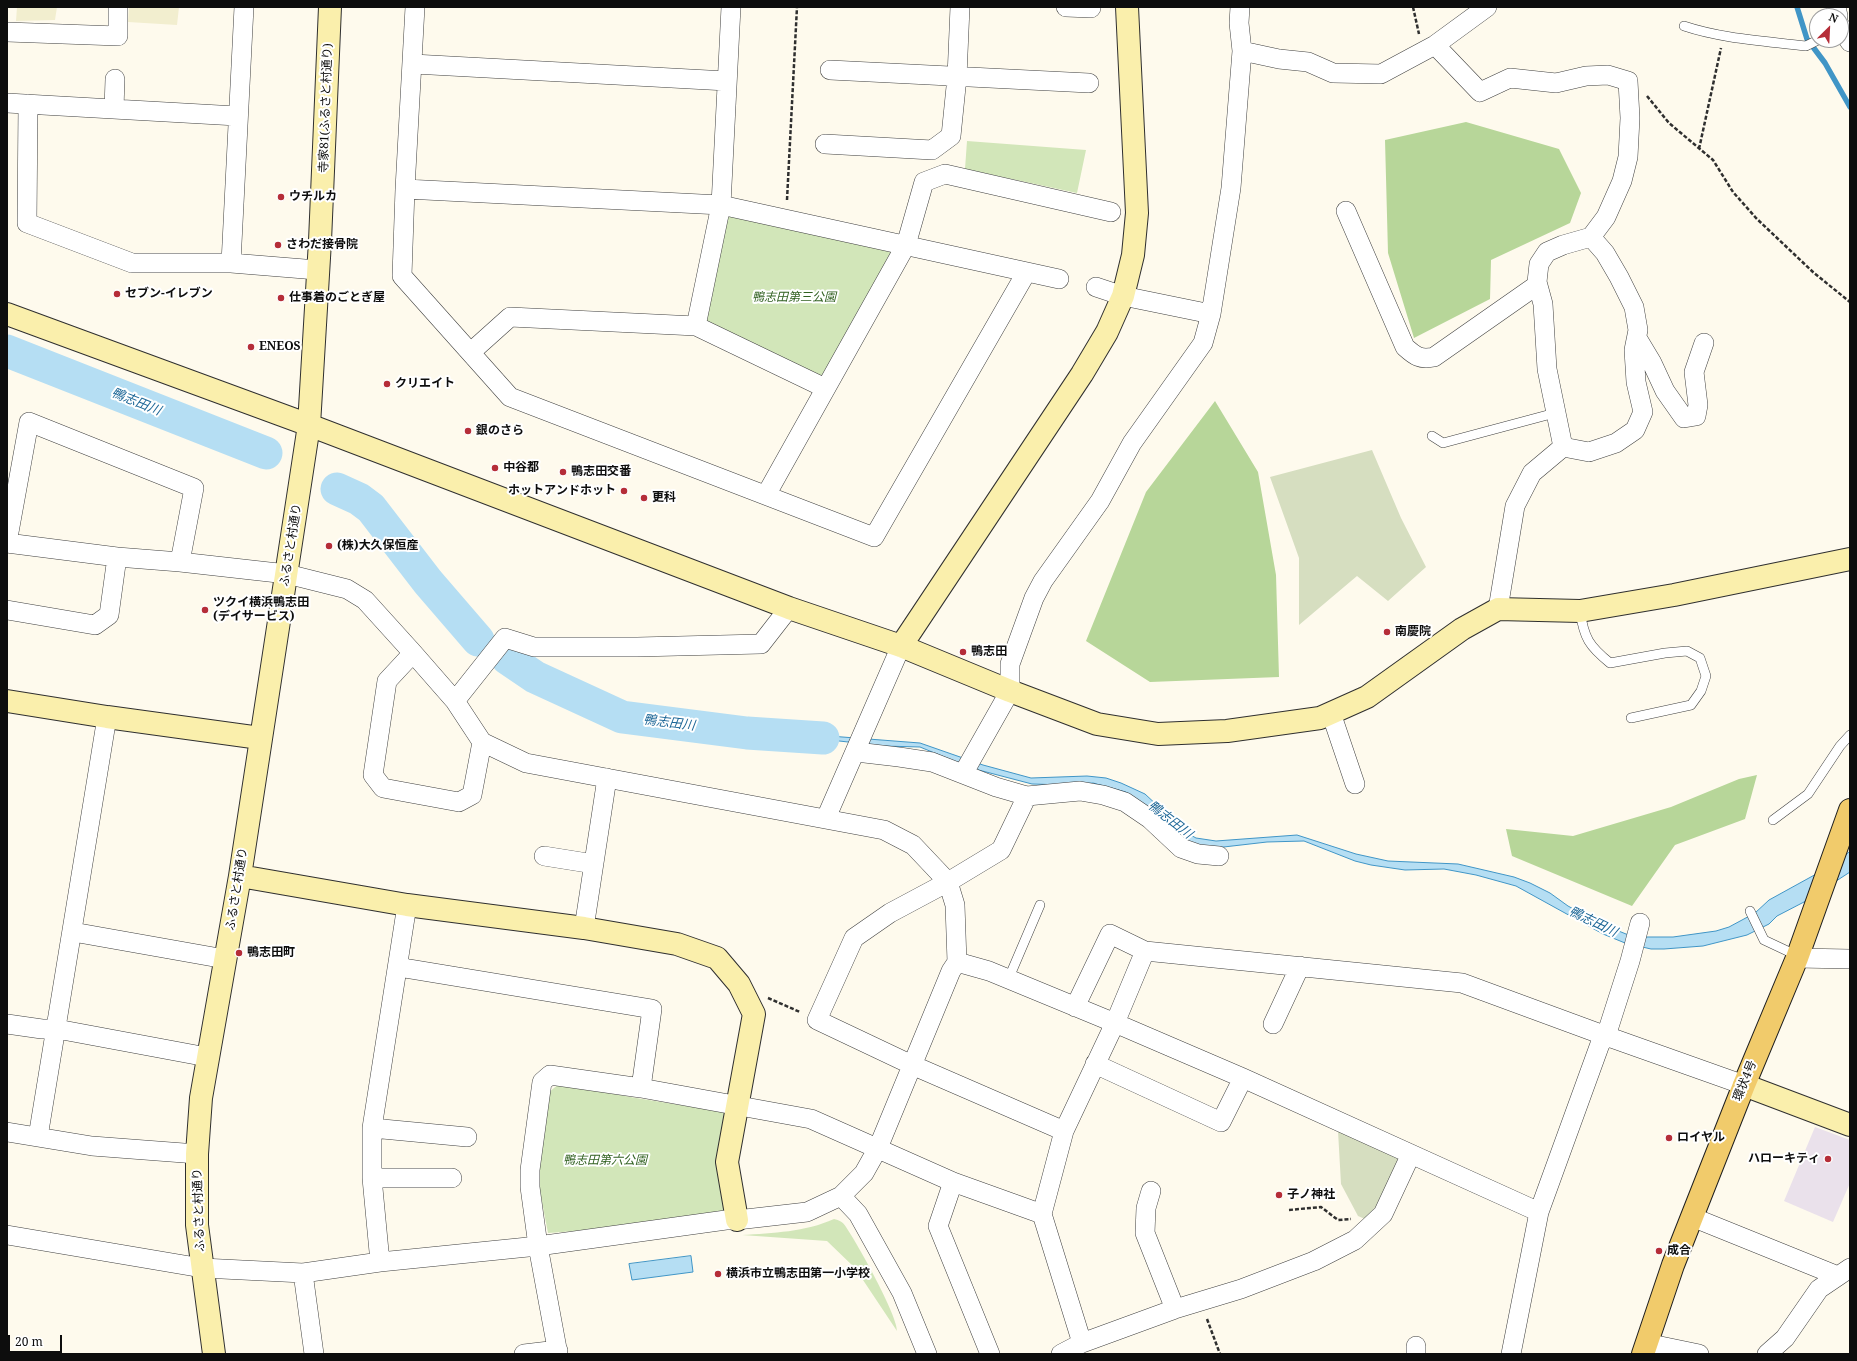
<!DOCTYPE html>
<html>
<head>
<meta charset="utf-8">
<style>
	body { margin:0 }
	#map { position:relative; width:1857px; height:1361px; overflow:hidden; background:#fefaed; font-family:"Noto Serif",serif }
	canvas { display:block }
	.frame { position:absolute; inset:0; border:8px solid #0d0d0d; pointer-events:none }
	.north { position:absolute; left:1809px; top:8px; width:40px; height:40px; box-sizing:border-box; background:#fff; border:1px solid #9e9e9e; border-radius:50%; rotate:24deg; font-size:11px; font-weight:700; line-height:16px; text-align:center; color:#0d0d0d }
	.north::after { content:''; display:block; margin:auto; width:14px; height:18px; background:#b52d38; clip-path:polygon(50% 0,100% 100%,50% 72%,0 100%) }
	.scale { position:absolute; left:8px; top:1335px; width:54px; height:18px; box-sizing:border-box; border:2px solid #0d0d0d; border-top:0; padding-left:5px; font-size:12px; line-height:14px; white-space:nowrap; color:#0d0d0d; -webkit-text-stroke:3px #fff; paint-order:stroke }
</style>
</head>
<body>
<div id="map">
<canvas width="1857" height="1361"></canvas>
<div class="frame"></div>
<div class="north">N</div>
<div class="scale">20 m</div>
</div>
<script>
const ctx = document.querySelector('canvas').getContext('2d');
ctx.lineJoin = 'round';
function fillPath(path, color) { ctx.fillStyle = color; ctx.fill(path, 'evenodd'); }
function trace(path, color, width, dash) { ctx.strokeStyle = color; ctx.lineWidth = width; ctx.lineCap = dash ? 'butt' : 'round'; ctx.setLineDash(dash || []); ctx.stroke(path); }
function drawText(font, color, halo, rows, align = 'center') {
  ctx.font = font + ' "Noto Serif","Noto Sans JP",serif'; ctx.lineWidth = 4; ctx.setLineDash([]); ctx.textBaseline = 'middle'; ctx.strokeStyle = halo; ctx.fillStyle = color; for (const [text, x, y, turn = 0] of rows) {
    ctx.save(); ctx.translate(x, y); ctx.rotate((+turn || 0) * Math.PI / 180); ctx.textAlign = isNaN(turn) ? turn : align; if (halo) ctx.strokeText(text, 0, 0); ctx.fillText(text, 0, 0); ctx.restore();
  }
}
fillPath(new Path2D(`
	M 1815,1127 L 1850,1140 L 1850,1183 L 1833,1222 L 1784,1201 Z`), '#eae1eb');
fillPath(new Path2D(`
	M 17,7 L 57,7 L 55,20 L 16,21 Z
	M 129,7 L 179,7 L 177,25 L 128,22 Z`), '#f2eecf');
fillPath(new Path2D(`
	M 967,141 L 1086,150 L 1077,193 L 965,169 Z
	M 720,213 L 894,251 L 825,388 L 696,326 Z
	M 559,1084 L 636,1098 L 730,1113 L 726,1220 L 548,1233 L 536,1171 L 549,1092 Z
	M 834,1219 C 839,1220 843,1222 846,1227 C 857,1243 898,1316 897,1331 L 855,1268 L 827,1241 L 742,1235 C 773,1233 805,1232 834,1219 Z`), '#d2e6b9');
fillPath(new Path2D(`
	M 1466,122 L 1559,149 L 1581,193 L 1570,223 L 1491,260 L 1490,299 L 1414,338 L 1388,253 L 1385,140 Z
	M 1215,401 L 1258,472 L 1276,575 L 1279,677 L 1150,682 L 1086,641 L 1146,492 Z
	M 1757,775 L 1745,819 L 1675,845 L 1632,906 L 1512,856 L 1506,829 L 1573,836 L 1671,807 L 1739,779 Z`), '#b7d699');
fillPath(new Path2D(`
	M 1372,450 L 1401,518 L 1426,567 L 1388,601 L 1357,576 L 1299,625 L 1299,558 L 1270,477 Z
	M 1338,1131 L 1401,1158 L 1378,1204 L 1365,1219 L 1358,1216 L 1341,1184 Z`), '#d6dec0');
const water = new Path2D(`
	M 778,732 L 920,743 L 983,765 L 1031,778 L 1087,776 L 1106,778 L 1121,783 L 1145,794 L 1187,833 L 1196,838 L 1216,841 L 1297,835 L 1356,854 L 1388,861 L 1458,864 L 1514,877 L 1530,883 L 1550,893 L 1568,906 L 1599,923 L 1626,934 L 1642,937 L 1673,937 L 1716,931 L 1729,927 L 1755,913 L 1769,900 L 1838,862 L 1850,851 L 1850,872 L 1804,902 L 1777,916 L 1769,924 L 1747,935 L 1703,946 L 1664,949 L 1651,949 L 1625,943 L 1603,934 L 1516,886 L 1476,875 L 1444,869 L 1405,870 L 1371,865 L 1355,861 L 1304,841 L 1267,842 L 1215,848 L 1202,846 L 1185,841 L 1150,808 L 1126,792 L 1093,783 L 1065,785 L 1032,784 L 971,768 L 920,747 L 883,746 L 813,738 L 778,737 Z
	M 691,1256 L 693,1272 L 632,1280 L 629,1264 Z`);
fillPath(water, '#b5def3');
trace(water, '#4095c6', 1);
trace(new Path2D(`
	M 1797,7 L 1807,39 L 1825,63 L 1850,107`), '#4095c6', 5.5);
trace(new Path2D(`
	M 7,351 L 266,453
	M 337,489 L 359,499 L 371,508 L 428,582 L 478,640
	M 507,658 L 535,677 L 622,717 L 747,733 L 823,738`), '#b5def3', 33);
const lane = new Path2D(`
	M 1684,26 C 1723,39 1766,41 1806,46 L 1818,40
	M 1432,436 L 1443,443 L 1555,413
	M 1580,611 C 1584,638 1589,646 1610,663 L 1665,653 L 1687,651 L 1700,658 L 1706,676 L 1701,691 L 1691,705 L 1631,718
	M 1773,820 L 1808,794 L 1840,746 L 1850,735
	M 1750,911 L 1764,940 L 1798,956
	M 1008,980 L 1040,905`);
const street = new Path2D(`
	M 415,7 L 405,189 L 402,276 L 510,397 L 874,537 L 1026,273
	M 1066,7 L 1091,8
	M 1240,7 L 1239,23 L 1242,51 L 1279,59 L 1308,62 L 1333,73 L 1381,74 L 1435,45 L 1487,7
	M 1836,7 L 1838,16
	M 1841,27 L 1850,42
	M 7,32 L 118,36 L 118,7
	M 1435,45 L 1480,92 L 1510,78 L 1556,83 L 1586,76 L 1608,75 L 1628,81 L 1630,118 L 1628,157 L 1622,181 L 1606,217 L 1591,237 L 1563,245 L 1547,252 L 1539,264 L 1537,282 L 1543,304 L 1547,369 L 1563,447 L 1532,473 L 1515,506 L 1498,609
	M 413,64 L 727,81
	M 830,70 L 1089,83
	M 7,103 L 237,116
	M 28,104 L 27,223 L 132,263 L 231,263 L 244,7
	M 114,109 L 115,79
	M 825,144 L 932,150 L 951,136 L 957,77 L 960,7
	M 405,189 L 721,205 L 1059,279
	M 1346,211 L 1405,347 C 1415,356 1420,360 1434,357 L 1537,285
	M 231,263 L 317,270
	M 1096,287 L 1123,296 L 1211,314
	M 696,326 L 721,205 L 731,7
	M 1637,338 L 1652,363 L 1665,391 L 1684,418 L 1696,416 L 1698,405 L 1694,372 L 1704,343
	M 471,352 L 510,317 L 696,326 L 825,388
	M 1563,447 L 1589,452 L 1616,443 L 1635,430 L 1643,412 L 1636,382 L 1634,350 L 1638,330 L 1634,307 L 1619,277 L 1605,253 L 1591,237
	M 766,495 L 906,245 L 924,182 L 945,174 L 1111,212
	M 7,543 L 117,557 L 180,562 L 287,574 L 347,589 L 365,600 L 413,653 L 455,701 L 482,742 L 526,763 L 884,830 L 913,845 L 948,882 L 955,905 L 957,962 L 951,971 L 878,1148 L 864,1173 L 841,1196 L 807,1212 L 737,1220 L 726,1220 L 538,1246 L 380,1262 L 303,1273 L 202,1268 L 7,1235
	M 7,543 L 29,422 L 194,488 L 180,562
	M 7,610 L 95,625 L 109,615 L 117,557
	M 413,653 L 387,681 L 373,775 L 383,788 L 459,802 L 472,795 L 482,742
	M 455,701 L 505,638 L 534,647 L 637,647 L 761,644 L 789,608
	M 1331,713 L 1355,784
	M 856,752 L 899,757 L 932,762 L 996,787 L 1027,796 L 1080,791 L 1103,795 L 1125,802 L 1150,819 L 1181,848 L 1198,854 L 1219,856
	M 963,774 L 1010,691 L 1010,664 L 1034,598 L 1043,581 L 1100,501 L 1132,443 L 1203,343 L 1211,314 L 1231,188 L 1242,51
	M 1027,796 L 1001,850 L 948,882 L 890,913 L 854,938 L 817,1020 L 912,1065 L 1064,1131
	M 826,818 L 901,646
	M 544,856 L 594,864
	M 584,928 L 607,778
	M 73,932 L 225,959
	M 1797,958 L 1850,959
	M 398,962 L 404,968 L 652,1009 L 641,1088
	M 957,962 L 989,971 L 1115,1023 L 1243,1078 L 1539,1212
	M 1075,1007 L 1110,934 L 1145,951
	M 7,1024 L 42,1029 L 57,1029 L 207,1057
	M 1273,1024 L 1300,966
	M 1095,1064 L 1221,1122 L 1243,1078
	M 372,1128 L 467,1137
	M 7,1132 L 92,1146 L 197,1154
	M 38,1137 L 107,717
	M 372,1178 L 452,1178
	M 953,1182 L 938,1226 L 990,1354
	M 1151,1191 L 1146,1208 L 1145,1233 L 1175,1309
	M 841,1196 L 858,1214 L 902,1293 L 927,1354
	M 1692,1217 L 1838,1276
	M 380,1262 L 372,1178 L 372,1128 L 407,905
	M 303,1273 L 314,1354
	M 1082,1343 L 1042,1214 L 1064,1131 L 1115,1023 L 1145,951 L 1462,983 L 1606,1036 L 1744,1085
	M 1646,1343 L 1699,1354
	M 524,1354 L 558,1350
	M 558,1354 L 538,1246 L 530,1187 L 530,1170 L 542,1082 L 550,1075 L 641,1088 L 811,1119 L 953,1182 L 1042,1214
	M 1061,1354 L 1082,1343 L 1175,1309 L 1241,1289 L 1314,1261 L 1355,1240 L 1383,1214 L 1411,1154
	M 1416,1354 L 1416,1346
	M 1511,1354 L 1539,1212 L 1600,1044 L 1606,1036 L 1630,961 L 1640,923
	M 1767,1354 L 1785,1338 L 1819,1289 L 1850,1268`);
const secondary = new Path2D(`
	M 7,314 L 309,425 L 789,608 L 901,646 L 1010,691 L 1097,724 L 1158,734 L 1227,731 L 1320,718 L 1367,697 L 1462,629 L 1498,609 L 1580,611 L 1674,595 L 1850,559
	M 901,646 L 1082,374 L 1107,332 L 1123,296 L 1133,255 L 1137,213 L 1127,7
	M 7,701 L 107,717 L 260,738
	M 240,876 L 407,905 L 584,928 L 677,944 L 717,958 L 739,984 L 754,1014 L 727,1162 L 737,1220
	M 1744,1085 L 1850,1125
	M 214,1354 L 197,1225 L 197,1154 L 201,1098 L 240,876 L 309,425 L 320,241 L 330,7`);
const primary = new Path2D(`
	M 1643,1354 L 1673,1265 L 1744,1085 L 1797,958 L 1850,810`);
trace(lane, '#404040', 10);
trace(street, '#404040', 20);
trace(secondary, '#2f2f2f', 24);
trace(primary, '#1e1e1e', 24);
trace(new Path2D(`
	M 1413,7 L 1419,34
	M 1647,96 L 1669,123 L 1713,160 L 1733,192 L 1756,218 L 1814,273 L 1850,302
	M 1699,149 L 1721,48
	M 787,200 L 797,7
	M 768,998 L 800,1012
	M 1289,1210 L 1321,1207 L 1338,1220 L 1351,1219
	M 1207,1319 L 1220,1354`), '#2f2f2f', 2.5, [4, 2]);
trace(lane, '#fff', 9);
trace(street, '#fff', 19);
trace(secondary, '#faefac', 22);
trace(primary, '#f1cb6b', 22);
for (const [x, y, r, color] of [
	[281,197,4,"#b52d38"],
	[278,245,4,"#b52d38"],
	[117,294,4,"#b52d38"],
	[281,298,4,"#b52d38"],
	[251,347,4,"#b52d38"],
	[387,384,4,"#b52d38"],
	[468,431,4,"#b52d38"],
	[495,468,4,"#b52d38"],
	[563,472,4,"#b52d38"],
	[624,491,4,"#b52d38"],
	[644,498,4,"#b52d38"],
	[329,546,4,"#b52d38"],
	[205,610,4,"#b52d38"],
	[1387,632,4,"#b52d38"],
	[963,652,4,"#b52d38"],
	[239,953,4,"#b52d38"],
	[1669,1138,4,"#b52d38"],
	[1828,1159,4,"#b52d38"],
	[1279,1195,4,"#b52d38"],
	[1659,1251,4,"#b52d38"],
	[718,1274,4,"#b52d38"]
]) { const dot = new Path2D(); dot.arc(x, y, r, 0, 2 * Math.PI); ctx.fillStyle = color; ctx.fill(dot); trace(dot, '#fff', 1.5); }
drawText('12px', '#0d0d0d', '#fff', [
	["寺家81(ふるさと村通り)",326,108,-88],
	["ふるさと村通り",291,545,-81],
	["ふるさと村通り",237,889,-81],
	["環状4号",1745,1081,-68],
	["ふるさと村通り",199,1210,-92]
]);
drawText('bold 12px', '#0d0d0d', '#fff', [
	["ウチルカ",289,197],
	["さわだ接骨院",286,245],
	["セブン-イレブン",125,294],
	["仕事着のごとぎ屋",289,298],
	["ENEOS",259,347],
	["クリエイト",395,384],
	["銀のさら",476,431],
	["中谷都",503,468],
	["鴨志田交番",571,472],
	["ホットアンドホット",616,491,"right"],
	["更科",652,498],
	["(株)大久保恒産",337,546],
	["ツクイ横浜鴨志田",213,603],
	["(デイサービス)",213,617],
	["南慶院",1395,632],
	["鴨志田",971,652],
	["鴨志田町",247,953],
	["ロイヤル",1677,1138],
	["ハローキティ",1820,1159,"right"],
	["子ノ神社",1287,1195],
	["成合",1667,1251],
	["横浜市立鴨志田第一小学校",726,1274]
], 'left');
drawText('italic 12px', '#316121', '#fff', [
	["鴨志田第三公園",794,298],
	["鴨志田第六公園",605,1161]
]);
drawText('italic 13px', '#1d6797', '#fff', [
	["鴨志田川",136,402,22],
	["鴨志田川",669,723,7],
	["鴨志田川",1170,820,38],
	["鴨志田川",1593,922,26]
]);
</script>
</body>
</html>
